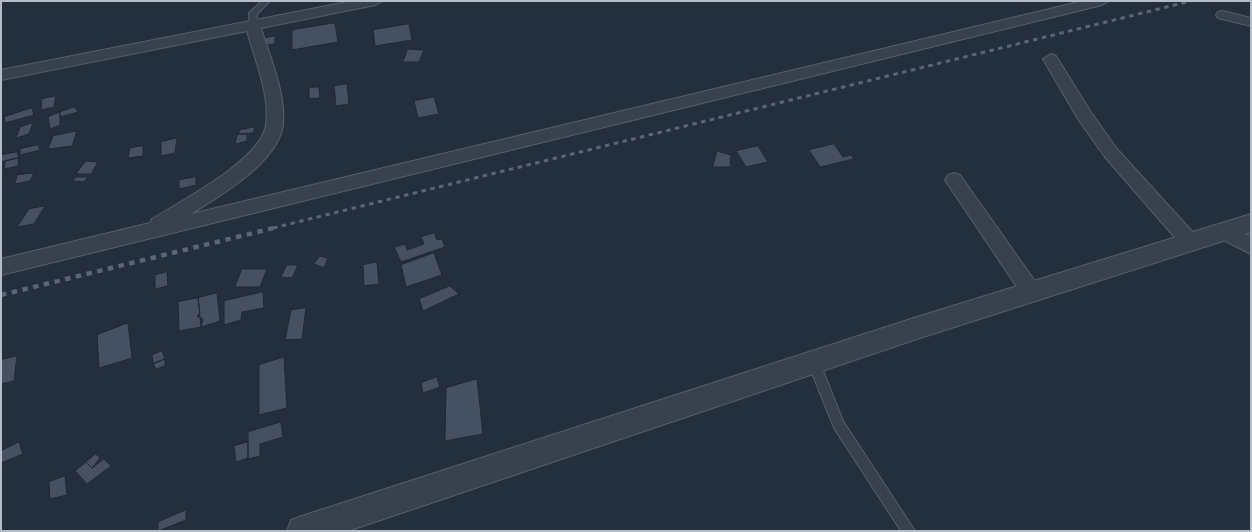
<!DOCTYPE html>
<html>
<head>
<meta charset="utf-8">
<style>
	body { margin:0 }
	#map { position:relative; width:1252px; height:532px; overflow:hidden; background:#242f3e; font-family:Inter,sans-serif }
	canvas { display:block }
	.frame { position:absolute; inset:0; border:2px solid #b4bcc9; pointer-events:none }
</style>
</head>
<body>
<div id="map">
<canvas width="1252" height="532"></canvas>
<div class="frame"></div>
</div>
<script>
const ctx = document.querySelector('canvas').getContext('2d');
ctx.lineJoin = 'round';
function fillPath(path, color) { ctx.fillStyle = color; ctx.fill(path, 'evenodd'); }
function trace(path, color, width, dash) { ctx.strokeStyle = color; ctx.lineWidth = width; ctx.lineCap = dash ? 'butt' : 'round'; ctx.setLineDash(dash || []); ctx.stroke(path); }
const building = new Path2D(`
	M 335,23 L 338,42 L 292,50 L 292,30 Z
	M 409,24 L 412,40 L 375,46 L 373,30 Z
	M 275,36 L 275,44 L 265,45 L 265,38 Z
	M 408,49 L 424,50 L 419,62 L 403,62 Z
	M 347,84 L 349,104 L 336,106 L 334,86 Z
	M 319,87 L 320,98 L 309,99 L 309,88 Z
	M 56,96 L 54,107 L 41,110 L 42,99 Z
	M 434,97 L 439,114 L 418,118 L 414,101 Z
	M 75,107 L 78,112 L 60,117 L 60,112 Z
	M 32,108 L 34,115 L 5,123 L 4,117 Z
	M 60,112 L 60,125 L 50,129 L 48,117 Z
	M 33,123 L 29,134 L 16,138 L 20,127 Z
	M 255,127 L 253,133 L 238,134 L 240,130 Z
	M 77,131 L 72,146 L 48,149 L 53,136 Z
	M 238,134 L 247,134 L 247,141 L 235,144 Z
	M 177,138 L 175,153 L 161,156 L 161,142 Z
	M 834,144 L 843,157 L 851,155 L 854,159 L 820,167 L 809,150 Z
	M 38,145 L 40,150 L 20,155 L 20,149 Z
	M 143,146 L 143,156 L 128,158 L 130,148 Z
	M 758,146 L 768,162 L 746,167 L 736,151 Z
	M 717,151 L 731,155 L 730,167 L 713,167 Z
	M 17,152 L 19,158 L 1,162 L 1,155 Z
	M 19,158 L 18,166 L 4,169 L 5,161 Z
	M 86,161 L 98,162 L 91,174 L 76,174 Z
	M 34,173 L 30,181 L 15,184 L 17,175 Z
	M 76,177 L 88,177 L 84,182 L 73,181 Z
	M 196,177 L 196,185 L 179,189 L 179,180 Z
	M 45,206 L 34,224 L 17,227 L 29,209 Z
	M 434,233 L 437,240 L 442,239 L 445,247 L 401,262 L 394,247 L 405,244 L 407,250 L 424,244 L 421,237 Z
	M 434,253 L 442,275 L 406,287 L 401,265 Z
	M 320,256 L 328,258 L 324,268 L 314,264 Z
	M 377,262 L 379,284 L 364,286 L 363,265 Z
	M 287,265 L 298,265 L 292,278 L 281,277 Z
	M 242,269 L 267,269 L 260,287 L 235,287 Z
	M 167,272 L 168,286 L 155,289 L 155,275 Z
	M 450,286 L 459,294 L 423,311 L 419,299 Z
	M 263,292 L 264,308 L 242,312 L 241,320 L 224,325 L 224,301 Z
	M 217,293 L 220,321 L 201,327 L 198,298 Z
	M 198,298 L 200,313 L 197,316 L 203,319 L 201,327 L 179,331 L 178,302 Z
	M 306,308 L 302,339 L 285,340 L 291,310 Z
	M 128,323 L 132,358 L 99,368 L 97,335 Z
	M 162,351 L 165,359 L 153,364 L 152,355 Z
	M 17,356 L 14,381 L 1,384 L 1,360 Z
	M 284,357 L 287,408 L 259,415 L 259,365 Z
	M 165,359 L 165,366 L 156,369 L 153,364 Z
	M 437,377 L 440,387 L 423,393 L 421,383 Z
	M 477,379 L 483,434 L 445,441 L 446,388 Z
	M 281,422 L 283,437 L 260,444 L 260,456 L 248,459 L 248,432 Z
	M 19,442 L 23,454 L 1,463 L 1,451 Z
	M 248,442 L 248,458 L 236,462 L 234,446 Z
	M 96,454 L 100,458 L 92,468 L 86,462 Z
	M 104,459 L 111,466 L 87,484 L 75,471 L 86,462 L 92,468 Z
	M 65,476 L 67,495 L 50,499 L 49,482 Z
	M 186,510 L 186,520 L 158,531 L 158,522 Z`);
fillPath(building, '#455162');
trace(building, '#1f2835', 1);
const service = new Path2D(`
	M 262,1 L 270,1 L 257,14 L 256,28 L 250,28 L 249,13 Z
	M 814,358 L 818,360 L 820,363 L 843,421 L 915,531 L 901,531 L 834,428 L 808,363 L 810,360 Z`);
const minor = new Path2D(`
	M 352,1 L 382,1 L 375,5 L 261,28 C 270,58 286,93 283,125 C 278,162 220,196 191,214 L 1083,1 L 1109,1 L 1102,5 L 1,275 L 1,259 L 150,223 L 152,219 C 181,201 261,160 266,125 C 270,94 255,60 247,31 L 1,80 L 1,70 Z
	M 1223,11 L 1251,18 L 1251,26 L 1218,18 L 1216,15 L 1218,12 Z
	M 1051,54 L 1056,56 L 1090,111 L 1117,149 L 1198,238 L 1201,243 L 1198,248 L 1191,251 L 1184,248 L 1105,157 L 1078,119 L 1043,59 Z
	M 954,173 L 960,175 L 1039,287 L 1042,293 L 1039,299 L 1032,302 L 1025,299 L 945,180 L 948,175 Z
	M 1225,224 L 1251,237 L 1251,254 L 1218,237 L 1215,232 L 1218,227 Z`);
const tertiary = new Path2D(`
	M 1251,214 L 1251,232 L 917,339 L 348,531 L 287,531 L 291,520 L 302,516 L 917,317 Z`);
trace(service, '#565f6c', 2);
trace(minor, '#565f6c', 2);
trace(tertiary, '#565f6c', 2);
fillPath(service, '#38414e');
fillPath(minor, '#38414e');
fillPath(tertiary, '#38414e');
trace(new Path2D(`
	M 273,228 L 1191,1`), '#5a6575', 3, [4.5, 4.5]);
trace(new Path2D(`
	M 1,295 L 278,227`), '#5a6575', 4.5, [5.5, 5.5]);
</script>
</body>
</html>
